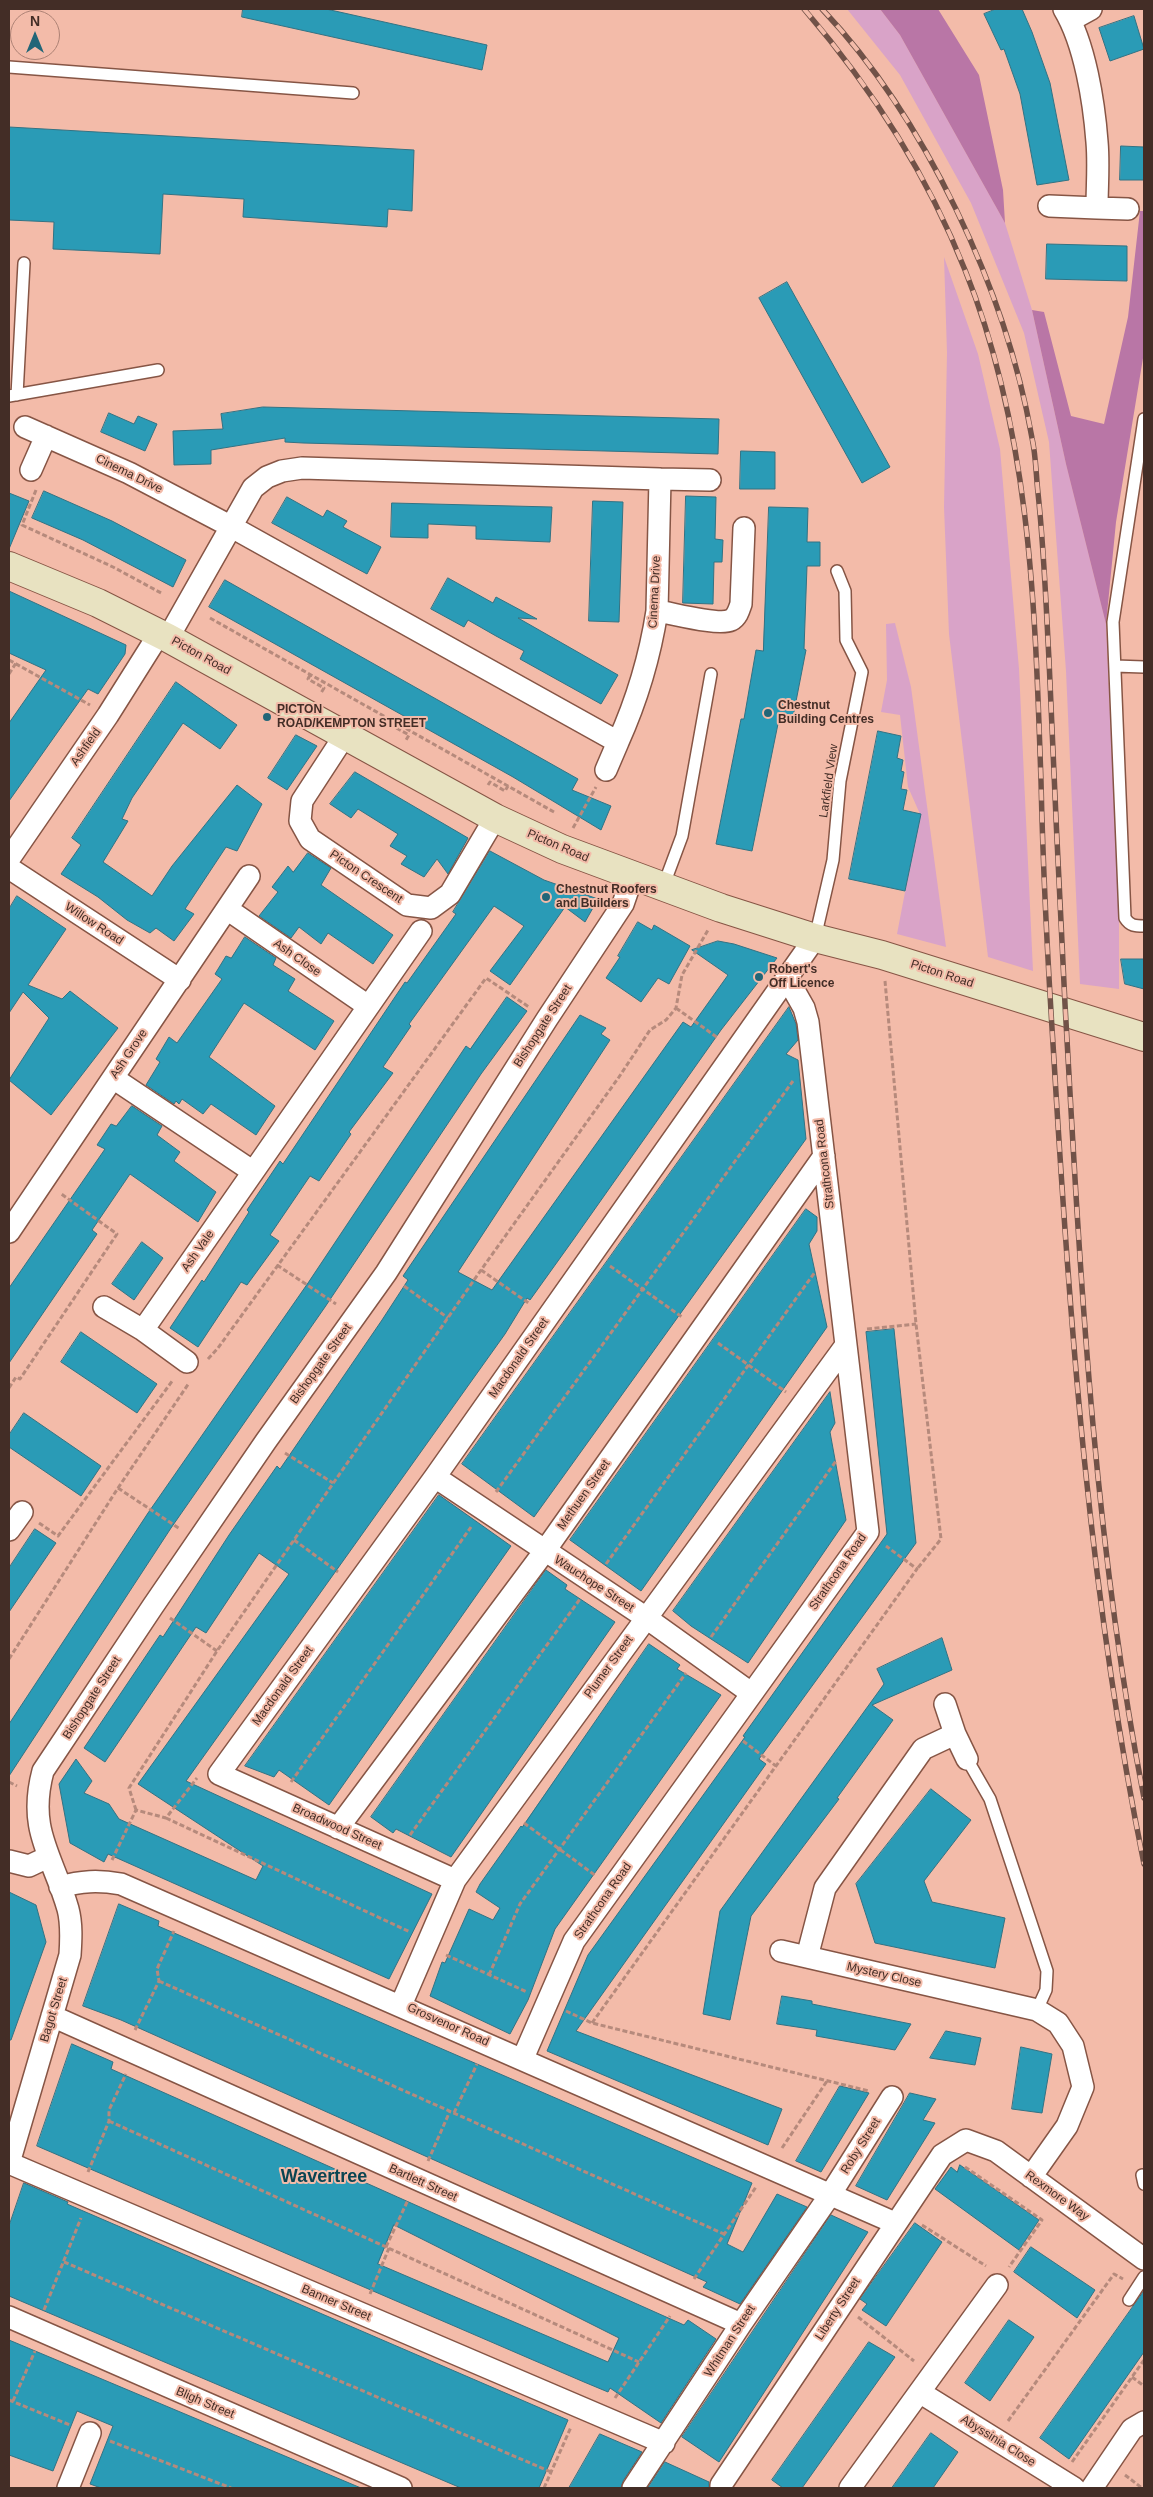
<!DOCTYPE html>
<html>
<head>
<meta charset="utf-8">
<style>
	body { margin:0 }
	#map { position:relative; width:1153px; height:2497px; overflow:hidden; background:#f3bba9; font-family:Helvetica,sans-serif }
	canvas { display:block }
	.frame { position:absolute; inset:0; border:10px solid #432d26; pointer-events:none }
	.north { position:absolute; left:10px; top:10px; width:50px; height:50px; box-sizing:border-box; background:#f3bba9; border:1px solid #ad8275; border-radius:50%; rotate:0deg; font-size:14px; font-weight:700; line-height:20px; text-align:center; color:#432d26 }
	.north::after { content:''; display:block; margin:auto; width:18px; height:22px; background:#226678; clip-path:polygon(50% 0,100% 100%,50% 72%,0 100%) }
</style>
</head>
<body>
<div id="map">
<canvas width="1153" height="2497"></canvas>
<div class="frame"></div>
<div class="north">N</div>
</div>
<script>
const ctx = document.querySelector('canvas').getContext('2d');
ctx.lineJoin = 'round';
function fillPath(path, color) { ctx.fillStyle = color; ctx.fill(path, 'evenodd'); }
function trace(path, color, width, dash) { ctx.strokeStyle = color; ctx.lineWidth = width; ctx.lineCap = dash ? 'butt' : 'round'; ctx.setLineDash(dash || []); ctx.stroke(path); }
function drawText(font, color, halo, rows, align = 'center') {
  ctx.font = font + ' Helvetica,sans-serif'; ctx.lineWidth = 4; ctx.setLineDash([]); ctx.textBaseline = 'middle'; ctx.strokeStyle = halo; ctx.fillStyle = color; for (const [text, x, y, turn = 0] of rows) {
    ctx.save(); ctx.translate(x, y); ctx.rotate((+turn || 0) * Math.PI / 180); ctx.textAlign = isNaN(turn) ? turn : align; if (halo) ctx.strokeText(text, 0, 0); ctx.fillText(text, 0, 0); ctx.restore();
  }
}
fillPath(new Path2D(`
	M 847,9 L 880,9 L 900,35 L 1005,223 L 1032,310 L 1066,464 L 1106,624 L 1119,914 L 1119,989 L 1080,984 L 1066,671 L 1049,442 L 1024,333 L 971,203 L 900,75 Z
	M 944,257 L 978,354 L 1000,449 L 1019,669 L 1033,971 L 988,957 L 949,634 L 944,507 L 947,353 Z
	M 895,623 L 911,687 L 946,947 L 897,934 L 920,814 L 908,787 L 900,715 L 881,712 L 887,680 L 886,624 Z`), '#d9a3c8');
fillPath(new Path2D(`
	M 880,9 L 938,9 L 979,75 L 1003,190 L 1005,223 L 900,35 Z
	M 1140,211 L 1144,211 L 1144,352 L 1116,522 L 1106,624 L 1066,464 L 1032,310 L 1044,312 L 1071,416 L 1104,424 L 1128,317 Z`), '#b976a6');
const building = new Path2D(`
	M 243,9 L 326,9 L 487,45 L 482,70 L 242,17 Z
	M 996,9 L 1022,9 L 1032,32 L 1050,83 L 1069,180 L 1037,185 L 1020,94 L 1004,49 L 1001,50 L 984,14 Z
	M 1134,16 L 1144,49 L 1110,61 L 1099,28 Z
	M 9,127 L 414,150 L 412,211 L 388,209 L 387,227 L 243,217 L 244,199 L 163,194 L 160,254 L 53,249 L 54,222 L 9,220 Z
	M 1121,146 L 1144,147 L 1144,180 L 1120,180 Z
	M 1047,244 L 1127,246 L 1127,281 L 1046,279 Z
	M 787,282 L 890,467 L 862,483 L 759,298 Z
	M 263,407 L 719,419 L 718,454 L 303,443 L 285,442 L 285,438 L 211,450 L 211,464 L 174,465 L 173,431 L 223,429 L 221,414 Z
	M 109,413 L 134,424 L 138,416 L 157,424 L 145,451 L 101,432 Z
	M 741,451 L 775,452 L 775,489 L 740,489 Z
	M 44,491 L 112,521 L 186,560 L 173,587 L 83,540 L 32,518 Z
	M 9,493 L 29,501 L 9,549 Z
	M 686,496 L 716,497 L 715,539 L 723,540 L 722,562 L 714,562 L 713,604 L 683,603 Z
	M 287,497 L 323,517 L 327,510 L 347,521 L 343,527 L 381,547 L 367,574 L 272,523 Z
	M 593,501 L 623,502 L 619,622 L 589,621 Z
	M 392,503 L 552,507 L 550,542 L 476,539 L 476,526 L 428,524 L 428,538 L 391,537 Z
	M 769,507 L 808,508 L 807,542 L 820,542 L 820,566 L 807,566 L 804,649 L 806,650 L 792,722 L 779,719 L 752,851 L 716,844 L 741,719 L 744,719 L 756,650 L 763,651 Z
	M 448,578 L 493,603 L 496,597 L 537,619 L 518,618 L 618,675 L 601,704 L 520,659 L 524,651 L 496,636 L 468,620 L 464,627 L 431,609 Z
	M 225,580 L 578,779 L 572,790 L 611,806 L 601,830 L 513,777 L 209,607 Z
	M 9,591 L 126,645 L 125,654 L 98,694 L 88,689 L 9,801 L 9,723 L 46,670 L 9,653 Z
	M 176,682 L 237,725 L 220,749 L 183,723 L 132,798 L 122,819 L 128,821 L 103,862 L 152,896 L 172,866 L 237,785 L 262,804 L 237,851 L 226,847 L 185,909 L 194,914 L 174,941 L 156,928 L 150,933 L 127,920 L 98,897 L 61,874 L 81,845 L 72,838 Z
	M 878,731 L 901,736 L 897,758 L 903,760 L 901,771 L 904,772 L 901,789 L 907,790 L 903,810 L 921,814 L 905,891 L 849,879 Z
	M 296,735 L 317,746 L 287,790 L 268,778 Z
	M 355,772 L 468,838 L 448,874 L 437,859 L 424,877 L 401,864 L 407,856 L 390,846 L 398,834 L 358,809 L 351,818 L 330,804 Z
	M 490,851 L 544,880 L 598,899 L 585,922 L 565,907 L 510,985 L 490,971 L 524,926 L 494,906 L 409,1024 L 411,1026 L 383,1067 L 393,1073 L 349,1132 L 351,1134 L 319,1181 L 310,1176 L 270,1235 L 279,1241 L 247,1285 L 241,1282 L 198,1347 L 170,1328 L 202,1280 L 204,1282 L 249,1212 L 247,1210 L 280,1161 L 283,1164 L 405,982 L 407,983 L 456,914 L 453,912 Z
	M 308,853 L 331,868 L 321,885 L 393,935 L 373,964 L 328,933 L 321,944 L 299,927 L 291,938 L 259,916 L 278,892 L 272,887 L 288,866 L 293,872 Z
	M 17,896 L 66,929 L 28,985 L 62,999 L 70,991 L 118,1028 L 51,1115 L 9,1080 L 49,1018 L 23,992 L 9,1013 L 9,909 Z
	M 638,922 L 652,930 L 654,925 L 690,946 L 669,984 L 658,978 L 641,1002 L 606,978 L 620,957 L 618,956 Z
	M 245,937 L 276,958 L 273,965 L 295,979 L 288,991 L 334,1021 L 315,1050 L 244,1003 L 209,1057 L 275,1106 L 256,1135 L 211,1104 L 203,1114 L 182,1099 L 179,1104 L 176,1101 L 174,1104 L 146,1085 L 160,1062 L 156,1059 L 169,1037 L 177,1043 L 222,979 L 215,974 L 226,956 L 231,958 Z
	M 718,941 L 734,944 L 777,958 L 721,1030 L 573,1240 L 530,1300 L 527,1298 L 505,1334 L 186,1781 L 432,1894 L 389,1979 L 108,1854 L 104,1862 L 70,1843 L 59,1784 L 76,1759 L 92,1781 L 84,1793 L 109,1804 L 119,1819 L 256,1880 L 263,1866 L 138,1784 L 289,1574 L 259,1553 L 206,1633 L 196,1627 L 105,1762 L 84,1748 L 160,1635 L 163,1637 L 229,1535 L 277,1466 L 280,1469 L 382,1320 L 408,1280 L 403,1276 L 580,1015 L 606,1028 L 601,1034 L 610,1040 L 458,1272 L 492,1290 L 683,1022 L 691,1027 L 728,975 L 692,950 Z
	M 1121,959 L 1144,959 L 1144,989 L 1125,984 Z
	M 507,997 L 527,1011 L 481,1074 L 325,1307 L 171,1528 L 9,1776 L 9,1724 L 148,1513 L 308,1283 L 466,1046 L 470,1049 Z
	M 789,1007 L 796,1024 L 798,1040 L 786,1054 L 798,1060 L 806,1139 L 534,1517 L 462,1464 Z
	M 132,1106 L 162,1126 L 157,1135 L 180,1152 L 174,1161 L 216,1192 L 198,1222 L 130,1174 L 92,1230 L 97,1234 L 9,1363 L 9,1288 L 105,1149 L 97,1145 L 111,1124 L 116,1126 Z
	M 806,1209 L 817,1217 L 817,1231 L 809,1244 L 827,1327 L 641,1591 L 570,1540 Z
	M 142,1242 L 163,1258 L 134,1300 L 112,1284 Z
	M 894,1329 L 916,1543 L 759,1759 L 766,1764 L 576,2031 L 782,2109 L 768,2145 L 547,2051 L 588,1955 L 745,1737 L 743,1736 L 887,1534 L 866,1332 Z
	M 81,1332 L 157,1384 L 137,1413 L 61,1362 Z
	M 830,1392 L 835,1423 L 830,1432 L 846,1520 L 748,1663 L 691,1626 L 673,1611 Z
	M 24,1413 L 101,1466 L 81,1496 L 9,1447 L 9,1435 Z
	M 439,1495 L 511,1546 L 329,1805 L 279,1770 L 274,1777 L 245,1766 Z
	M 35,1529 L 56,1543 L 9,1612 L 9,1568 Z
	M 546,1570 L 567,1585 L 565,1589 L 615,1622 L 451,1857 L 396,1829 L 393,1833 L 371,1817 Z
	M 942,1638 L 952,1670 L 872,1705 L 893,1720 L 837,1798 L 839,1799 L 751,1916 L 730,2020 L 703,2014 L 720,1911 L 884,1684 L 877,1669 Z
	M 649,1644 L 680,1665 L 677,1669 L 721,1695 L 555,1929 L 528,2000 L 510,2034 L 430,1996 L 442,1962 L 445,1963 L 469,1909 L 493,1920 L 500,1908 L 476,1892 L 480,1884 L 521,1826 L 522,1827 Z
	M 931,1789 L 971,1820 L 924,1881 L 932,1902 L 1005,1918 L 995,1968 L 875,1943 L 856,1884 Z
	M 9,1892 L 36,1905 L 46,1942 L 11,2040 L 9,2040 Z
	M 119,1904 L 159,1921 L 158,1926 L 752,2183 L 727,2244 L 743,2252 L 777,2194 L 807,2207 L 740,2304 L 703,2287 L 707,2282 L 121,2020 L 83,2006 Z
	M 782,1996 L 812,2001 L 812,2004 L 911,2024 L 895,2050 L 816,2036 L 817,2030 L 777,2024 Z
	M 946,2031 L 981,2038 L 975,2065 L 930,2058 Z
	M 72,2044 L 113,2062 L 111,2069 L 684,2325 L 688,2320 L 716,2339 L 661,2423 L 610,2388 L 608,2392 L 584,2382 L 37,2146 ZM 394,2225 L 619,2338 L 608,2362 L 378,2264 Z
	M 1021,2047 L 1052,2054 L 1042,2113 L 1012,2109 Z
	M 840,2086 L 869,2093 L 821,2172 L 796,2161 Z
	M 910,2093 L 936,2099 L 923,2120 L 935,2123 L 887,2200 L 856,2186 Z
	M 960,2165 L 1039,2220 L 1019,2250 L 935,2189 L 951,2167 L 957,2172 Z
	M 24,2183 L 68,2202 L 67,2204 L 568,2420 L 539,2488 L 461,2488 L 9,2296 L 9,2226 Z
	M 831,2215 L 868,2232 L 719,2462 L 682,2437 Z
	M 915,2223 L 942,2242 L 886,2326 L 862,2310 L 867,2304 L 860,2299 Z
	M 1031,2247 L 1095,2290 L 1077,2318 L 1014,2272 Z
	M 1144,2291 L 1144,2352 L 1069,2459 L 1040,2438 Z
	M 1009,2320 L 1034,2337 L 990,2401 L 965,2383 Z
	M 9,2340 L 361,2488 L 101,2488 L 90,2484 L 113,2426 L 77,2411 L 53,2471 L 9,2455 Z
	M 869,2342 L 895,2357 L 802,2488 L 783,2488 L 772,2480 Z
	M 931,2433 L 958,2452 L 933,2488 L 892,2488 Z
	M 600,2434 L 642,2452 L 623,2481 L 621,2488 L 569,2488 Z
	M 665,2462 L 709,2482 L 709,2488 L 648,2488 Z`);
fillPath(building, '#2a9bb6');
trace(building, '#327283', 1);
const lane = new Path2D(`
	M 9,67 L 353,93
	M 17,395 L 24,263
	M 9,396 L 158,370
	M 1144,419 L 1113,622 L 1125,918 C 1130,926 1135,926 1144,926
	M 1115,666 L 1144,667
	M 663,887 L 682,836 L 711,674
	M 815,938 L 833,860 L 840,781 L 862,672 L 846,640 L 845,591 L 837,571
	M 967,1759 L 990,1799 L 1047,1971 L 1046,1990 L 1037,2010
	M 1142,2175 L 1144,2184
	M 1129,2300 L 1144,2277`);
const street = new Path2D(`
	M 1064,9 C 1085,44 1094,102 1097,142 C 1099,164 1097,186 1097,208 L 1128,209
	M 1071,20 L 1091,9
	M 1049,206 L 1097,208
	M 25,427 L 129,473 L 230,526 L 618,742 C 637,700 650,656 657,611 L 660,479 L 302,468 L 282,471 L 267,477 L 253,488 L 168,638
	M 31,470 L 46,436
	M 660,479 L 710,480
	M 657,611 C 672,613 718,626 731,620 C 737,617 739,610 741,604 L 744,528
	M 345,735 L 302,801 L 300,821 L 310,839 L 407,905 L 431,908 L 450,894 L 495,818
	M 606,770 L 618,742
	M 9,859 L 108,715 L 159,634
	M 9,868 L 180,980
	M 633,875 L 623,904 L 547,1019 L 386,1273 L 266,1441 L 153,1606 L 43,1771 C 27,1831 53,1856 68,1909 C 72,1924 71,1940 70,1955 L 9,2163 L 664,2443
	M 227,909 L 368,1006
	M 113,1078 L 252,1171
	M 9,1232 L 249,876
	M 104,1307 L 143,1330 L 187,1362
	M 143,1330 L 421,931
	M 435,1477 L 645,1617 L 751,1693
	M 9,1530 L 22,1512
	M 945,1704 L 955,1734 L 967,1759
	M 955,1734 L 923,1749 L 825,1888 L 807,1957 L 1037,2010 L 1058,2023 L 1073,2046 L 1083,2087 L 1067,2126 L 1031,2177
	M 338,1828 L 544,1552 L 824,1156
	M 9,1861 L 29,1866 L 48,1857
	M 455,1880 L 219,1774 L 435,1477 L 815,938
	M 60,1887 C 81,1881 98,1880 121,1884 L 895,2223
	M 781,1951 L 807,1957
	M 401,2005 L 455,1880 L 846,1345
	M 52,2016 L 741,2324
	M 523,2058 L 574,1941 L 868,1532 L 808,1022 L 804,1008 L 787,978
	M 9,2317 L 401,2488
	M 921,2393 L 1074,2488
	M 68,2488 L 90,2433
	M 633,2488 L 741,2324 L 830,2195 L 892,2097
	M 721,2488 L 721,2485 L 942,2155 L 966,2140 L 996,2151 L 1144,2259
	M 850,2488 L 997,2285
	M 1092,2488 L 1132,2429 L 1144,2422`);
const secondary = new Path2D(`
	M 9,566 L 98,603 L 168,638 L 495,818 L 562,849 L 721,908 L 815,938 L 882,955 L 1144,1037`);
trace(lane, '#865545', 14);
trace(street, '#865545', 24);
trace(secondary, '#865545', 30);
trace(new Path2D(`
	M 36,490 L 22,525 L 113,567 L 163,594
	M 210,618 L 554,812
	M 9,660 L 90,705
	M 9,674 L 16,663
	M 310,675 L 308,679 L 324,688 L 321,693
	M 395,723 L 393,726 L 409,735 L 406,740
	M 488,785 L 490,782 L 505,791 L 508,786
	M 573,828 L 596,787
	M 885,981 L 916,1324 L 941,1539 L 917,1569
	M 676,1008 L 718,1038
	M 277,1265 L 336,1304
	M 610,1266 L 682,1317
	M 481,1270 L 530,1304
	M 404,1286 L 448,1318
	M 867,1329 L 916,1324
	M 718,1343 L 786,1392
	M 208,1359 L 218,1348 L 486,978 L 529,1007
	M 9,1388 L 16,1377 L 20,1379 L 117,1234 L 60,1193
	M 285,1453 L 333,1483
	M 118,1488 L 180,1529
	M 496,1492 L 793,1081
	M 39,1523 L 58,1536 L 173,1380
	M 294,1540 L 338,1572
	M 606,1564 L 815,1272
	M 170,1618 L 217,1651
	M 711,1637 L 836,1461
	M 9,1659 L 118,1488 L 189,1383
	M 743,1741 L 776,1766
	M 9,1782 L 17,1786
	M 291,1782 L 471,1527
	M 136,1810 L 129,1788 L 217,1651 L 481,1270 L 619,1077 L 650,1030 L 666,1020 L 676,1008 L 682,975 L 708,930
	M 166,1818 L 410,1932
	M 524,1823 L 596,1876
	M 410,1835 L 580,1599
	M 112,1860 L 136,1810 L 166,1818 L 197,1778
	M 446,1955 L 527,1992
	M 489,1975 L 520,1904 L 686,1673
	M 159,1981 L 724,2234
	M 566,2011 L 592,2023 L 869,2091
	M 592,2023 L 917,1569 L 886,1546
	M 135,2030 L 159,1981 L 157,1969 L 174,1931
	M 454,2113 L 477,2064
	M 109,2121 L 639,2362
	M 782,2148 L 827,2081
	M 428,2161 L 450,2111
	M 965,2167 L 1042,2220 L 1009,2267
	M 88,2172 L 109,2121 L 109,2110 L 126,2074
	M 922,2225 L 986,2266
	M 386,2247 L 408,2200
	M 64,2262 L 551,2472
	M 694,2279 L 756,2187
	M 370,2294 L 389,2248
	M 44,2310 L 81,2218
	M 858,2317 L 914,2361
	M 1132,2377 L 1144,2386
	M 615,2398 L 670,2316
	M 9,2400 L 70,2425
	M 13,2401 L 35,2351
	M 1008,2421 L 1114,2274 L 1123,2279
	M 110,2441 L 231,2488
	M 1072,2462 L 1144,2360
	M 1125,2475 L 1142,2488
	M 544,2488 L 571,2427`), '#b68a7c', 3, [5, 2.5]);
trace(lane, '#fff', 11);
trace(street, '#fff', 21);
trace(secondary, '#e8e2c1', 28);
const rail = new Path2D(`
	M 804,9 C 871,87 927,174 965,270 C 1031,434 1035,607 1041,781 C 1043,874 1048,967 1054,1060 C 1070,1329 1090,1599 1144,1864
	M 822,9 C 925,118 1006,290 1032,438 C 1036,456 1036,475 1038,493 C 1044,549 1046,604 1049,660 C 1054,775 1059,889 1065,1004 C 1080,1269 1093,1537 1144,1798`);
trace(rail, '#715248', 5.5);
trace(rail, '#f3bba9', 4, [11]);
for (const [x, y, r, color] of [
	[768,713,5,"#226678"],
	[267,717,5,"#226678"],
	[546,897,5,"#226678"],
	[759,977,5,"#226678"]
]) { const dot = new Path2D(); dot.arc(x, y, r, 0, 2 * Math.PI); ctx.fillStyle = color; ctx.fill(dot); trace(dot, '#f3bba9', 2); }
drawText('12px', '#432d26', '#f3bba9', [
	["Cinema Drive",129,474,26],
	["Cinema Drive",655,592,-87],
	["Picton Road",201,656,29],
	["Ashfield",86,747,-55],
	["Larkfield View",829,781,-82],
	["Picton Road",558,846,23],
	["Picton Crescent",366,877,34],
	["Willow Road",94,924,33],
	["Ash Close",297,958,35],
	["Picton Road",942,974,18],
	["Bishopgate Street",543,1026,-57],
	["Ash Grove",129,1054,-56],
	["Strathcona Road",825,1164,-97],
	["Ash Vale",198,1251,-55],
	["Macdonald Street",519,1358,-55],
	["Bishopgate Street",321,1364,-54],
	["Methuen Street",584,1495,-55],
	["Strathcona Road",838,1572,-55],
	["Wauchope Street",594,1584,33],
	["Plumer Street",609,1667,-54],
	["Macdonald Street",283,1686,-54],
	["Bishopgate Street",92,1698,-57],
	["Broadwood Street",337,1827,24],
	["Strathcona Road",603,1901,-55],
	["Mystery Close",884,1975,13],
	["Bagot Street",54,2010,-73],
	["Grosvenor Road",448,2025,24],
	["Roby Street",861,2146,-58],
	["Bartlett Street",423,2183,24],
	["Rexmore Way",1057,2196,36],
	["Banner Street",336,2303,23],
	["Liberty Street",838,2309,-57],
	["Whitman Street",730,2341,-57],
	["Bligh Street",205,2403,23],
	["Abyssinia Close",998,2441,32]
]);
drawText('bold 12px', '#432d26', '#f3bba9', [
	["Chestnut",778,706],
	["Building Centres",778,720],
	["PICTON",277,710],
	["ROAD/KEMPTON STREET",277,724],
	["Chestnut Roofers",556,890],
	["and Builders",556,904],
	["Robert's",769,970],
	["Off Licence",769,984]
], 'left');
drawText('bold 18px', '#094452', '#f3bba9', [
	["Wavertree",324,2177]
]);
</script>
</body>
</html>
